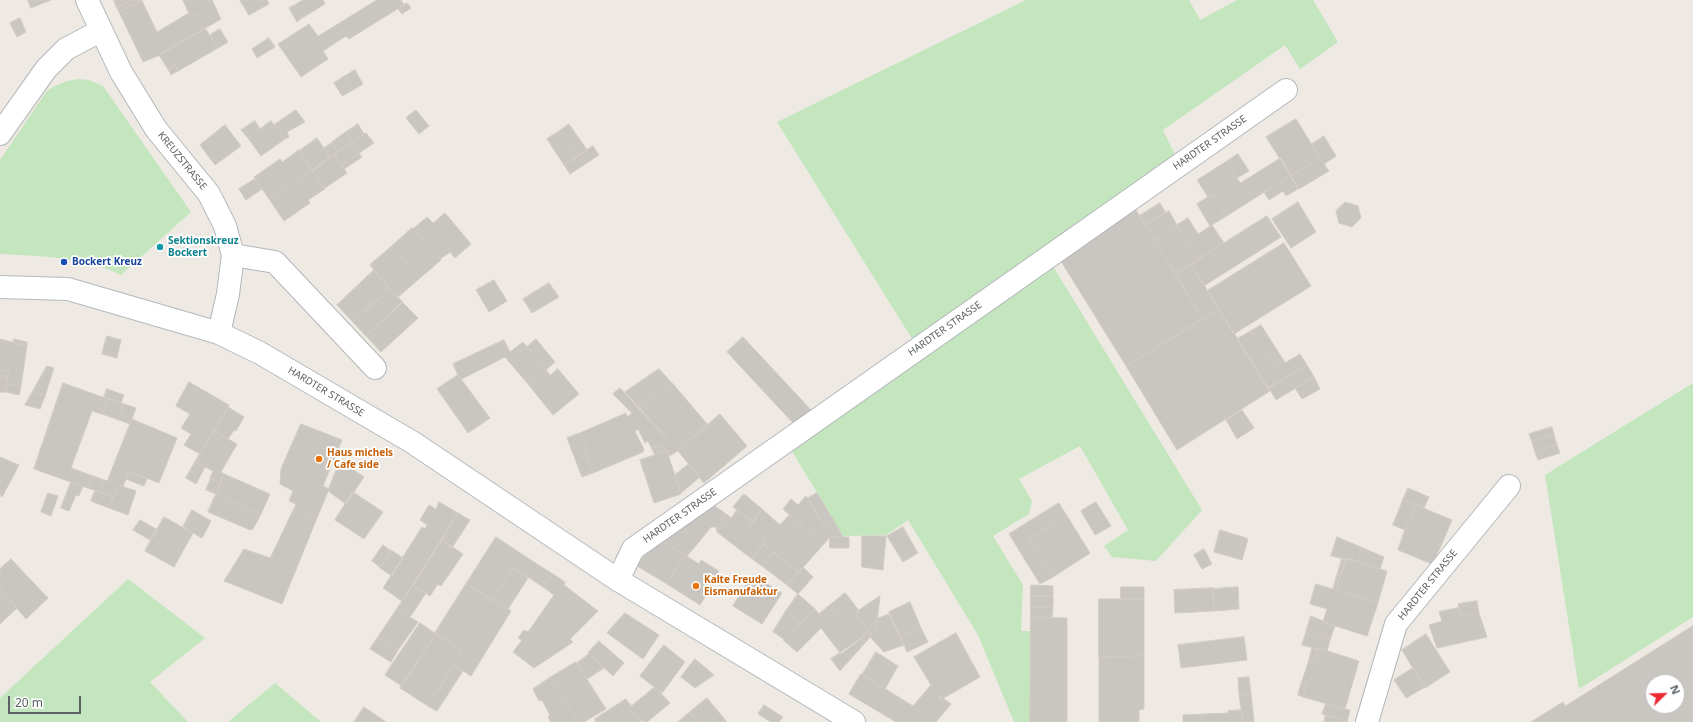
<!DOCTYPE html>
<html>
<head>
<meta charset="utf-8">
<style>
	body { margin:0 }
	#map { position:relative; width:1693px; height:722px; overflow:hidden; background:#eeeae3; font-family:"Noto Sans",sans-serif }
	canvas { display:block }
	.north { position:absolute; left:1645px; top:674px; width:40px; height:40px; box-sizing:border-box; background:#fff; border:1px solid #bdbfc1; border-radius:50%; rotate:67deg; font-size:11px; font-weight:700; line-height:16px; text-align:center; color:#5b6064 }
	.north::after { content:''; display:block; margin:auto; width:14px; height:18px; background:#ec2a33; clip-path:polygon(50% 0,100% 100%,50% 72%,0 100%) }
	.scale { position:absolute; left:8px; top:696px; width:73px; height:18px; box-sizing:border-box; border:2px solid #5b6064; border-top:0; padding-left:5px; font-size:12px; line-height:14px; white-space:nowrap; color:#5b6064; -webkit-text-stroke:3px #fff; paint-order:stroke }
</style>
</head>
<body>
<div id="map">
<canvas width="1693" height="722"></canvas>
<div class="north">N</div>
<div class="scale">20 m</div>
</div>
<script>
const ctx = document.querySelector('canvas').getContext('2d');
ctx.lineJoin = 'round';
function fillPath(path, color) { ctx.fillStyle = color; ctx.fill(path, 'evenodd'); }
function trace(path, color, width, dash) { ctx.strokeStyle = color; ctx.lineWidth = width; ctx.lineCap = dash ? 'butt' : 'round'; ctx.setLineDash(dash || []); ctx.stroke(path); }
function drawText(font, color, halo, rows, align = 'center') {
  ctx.font = font + ' "Noto Sans",sans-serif'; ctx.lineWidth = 3.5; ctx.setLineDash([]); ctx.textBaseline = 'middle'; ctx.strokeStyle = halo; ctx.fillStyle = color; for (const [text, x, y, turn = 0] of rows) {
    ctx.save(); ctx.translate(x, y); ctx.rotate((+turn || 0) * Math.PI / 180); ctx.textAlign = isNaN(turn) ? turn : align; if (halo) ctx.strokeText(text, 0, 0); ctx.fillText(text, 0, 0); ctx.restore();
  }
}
fillPath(new Path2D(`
	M 1026,0 L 1189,0 L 1200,20 L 1237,0 L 1313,0 L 1338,42 L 1300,69 L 1285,45 L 1163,130 L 1176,157 L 914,342 L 777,122 Z
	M 78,79 L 89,80 L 103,86 L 191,212 L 121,275 C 85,257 40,256 0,254 L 0,160 L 46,92 C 56,84 65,81 78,79 Z
	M 1051,263 L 1202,510 L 1156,561 L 1112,557 L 1104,546 L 1128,530 L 1080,446 L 1019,479 L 1032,501 L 1029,514 L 993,536 L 1023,585 L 1021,631 L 1031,631 L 1030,722 L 1014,722 L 978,635 L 908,520 L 886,535 L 843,536 L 790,448 Z
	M 1693,383 L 1693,617 L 1579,689 L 1545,475 Z
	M 128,579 L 205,638 L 150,682 L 188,722 L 0,722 L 0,698 Z
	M 275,683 L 321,722 L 228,722 Z`), '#c3e6be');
const building = new Path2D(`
	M 28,0 L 51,0 L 31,8 Z
	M 114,0 L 133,0 L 117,8 Z
	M 134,0 L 142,1 L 119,12 L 117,8 Z
	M 183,0 L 212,0 L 221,19 L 204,29 L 196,14 L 191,17 Z
	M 240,0 L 267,0 L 269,4 L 249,15 Z
	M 303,0 L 323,0 L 325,4 L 302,18 L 295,5 Z
	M 377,0 L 401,0 L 404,5 L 349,39 L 346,36 L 323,51 L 328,59 L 301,77 L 278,44 L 309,24 L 318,36 Z
	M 142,1 L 157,32 L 189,13 L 191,17 L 196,14 L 204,29 L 160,55 L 143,62 L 119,12 Z
	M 407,3 L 411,8 L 402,14 L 398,9 Z
	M 295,5 L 302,18 L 297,22 L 289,8 Z
	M 20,18 L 26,32 L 17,37 L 10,23 Z
	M 205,28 L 218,48 L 178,71 L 175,65 L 170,68 L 171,70 L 169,71 L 159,55 Z
	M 220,29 L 228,42 L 218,48 L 210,35 Z
	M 269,38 L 275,47 L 257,58 L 252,49 Z
	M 175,65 L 178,71 L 171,75 L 169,71 L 171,70 L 170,68 Z
	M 355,70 L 363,84 L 353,90 L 345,76 Z
	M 345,76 L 353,90 L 342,96 L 334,83 Z
	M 296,110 L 305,122 L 287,132 L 289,137 L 285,139 L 274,125 Z
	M 416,110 L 429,126 L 419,134 L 406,118 Z
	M 1296,119 L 1320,158 L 1291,176 L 1266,137 Z
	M 255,121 L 260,129 L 248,138 L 241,130 Z
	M 271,121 L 285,139 L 261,156 L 248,138 Z
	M 358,124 L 364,134 L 353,142 L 346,132 Z
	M 569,124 L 587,150 L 579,156 L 561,130 Z
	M 225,125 L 241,146 L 215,165 L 200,145 Z
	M 561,130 L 579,156 L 564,165 L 547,139 Z
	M 346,132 L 353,142 L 338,152 L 332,142 Z
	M 366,133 L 374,143 L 359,153 L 352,143 Z
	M 1324,136 L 1336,156 L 1324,164 L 1312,144 Z
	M 317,138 L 330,157 L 312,170 L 299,151 Z
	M 332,143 L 338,152 L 330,157 L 324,148 Z
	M 352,143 L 359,153 L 342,165 L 334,154 Z
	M 593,146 L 599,155 L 570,174 L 564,165 Z
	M 299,150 L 312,170 L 269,199 L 254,177 L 280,159 L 282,162 Z
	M 359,153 L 362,157 L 344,169 L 342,165 Z
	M 334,154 L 347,173 L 325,188 L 313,171 Z
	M 1238,154 L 1249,171 L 1237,178 L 1227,161 Z
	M 1281,158 L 1291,175 L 1225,217 L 1213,194 L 1208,197 L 1197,180 L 1227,161 L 1240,183 Z
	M 1320,158 L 1329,171 L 1299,189 L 1291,176 Z
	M 312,170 L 325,189 L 308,200 L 310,203 L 284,221 L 269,199 Z
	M 1290,176 L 1298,189 L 1286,196 L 1283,191 L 1269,200 L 1264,192 Z
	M 255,179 L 262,189 L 246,200 L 239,189 Z
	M 1213,194 L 1225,217 L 1210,226 L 1197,204 Z
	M 1298,202 L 1316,232 L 1291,248 L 1272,219 Z
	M 1345,202 L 1358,206 L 1361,218 L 1352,227 L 1339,223 L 1336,211 Z
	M 1160,203 L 1166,213 L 1145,225 L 1139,216 Z
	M 1136,210 L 1203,319 L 1126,366 L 1059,258 Z
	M 1169,211 L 1177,225 L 1154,239 L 1145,225 Z
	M 445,213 L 471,244 L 455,258 L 450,252 L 440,259 L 413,229 L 427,217 L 433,223 Z
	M 1267,216 L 1281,237 L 1204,286 L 1191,264 Z
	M 1188,218 L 1198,234 L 1212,225 L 1224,243 L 1198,260 L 1177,225 Z
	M 1177,225 L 1198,260 L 1175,274 L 1154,239 Z
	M 412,228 L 441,260 L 420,278 L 392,246 Z
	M 1284,243 L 1311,286 L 1234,334 L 1207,291 Z
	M 392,246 L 420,278 L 397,298 L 370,265 Z
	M 1191,264 L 1219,309 L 1203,319 L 1175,274 Z
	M 374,270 L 389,289 L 371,306 L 355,288 Z
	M 494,280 L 507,301 L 489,312 L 476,290 Z
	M 549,283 L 559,297 L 532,313 L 523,299 Z
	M 355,288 L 371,306 L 353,322 L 337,305 Z
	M 389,289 L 403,302 L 366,336 L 353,322 Z
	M 402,302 L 418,318 L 381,352 L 366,336 Z
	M 1219,309 L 1270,391 L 1177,450 L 1126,366 Z
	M 1261,325 L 1284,361 L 1274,367 L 1251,331 Z
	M 1251,331 L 1274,367 L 1284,361 L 1285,363 L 1300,354 L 1307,365 L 1268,389 L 1237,339 Z
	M 107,336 L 121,340 L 117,358 L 102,354 Z
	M 743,337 L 811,410 L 793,423 L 727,352 Z
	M 0,339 L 27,346 L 21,386 L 7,384 L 9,371 L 0,370 Z
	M 14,339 L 27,342 L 27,346 L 13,343 Z
	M 536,339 L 555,362 L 546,370 L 527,347 Z
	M 504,340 L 510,352 L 523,342 L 546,370 L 528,384 L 505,357 L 462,379 L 458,375 L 453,364 Z
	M 1307,365 L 1314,377 L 1276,400 L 1269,388 Z
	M 47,366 L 54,368 L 45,396 L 33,391 Z
	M 558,369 L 579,394 L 553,415 L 528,384 L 546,370 L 550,375 Z
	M 659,369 L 673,384 L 639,407 L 625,392 Z
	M 0,370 L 9,371 L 8,378 L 0,377 Z
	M 458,375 L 490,418 L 468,433 L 437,389 Z
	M 0,377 L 8,378 L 6,392 L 0,392 Z
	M 1314,377 L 1320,389 L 1302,399 L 1295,388 Z
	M 189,382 L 229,405 L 200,454 L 184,445 L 191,434 L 181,428 L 190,414 L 176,406 Z
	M 63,383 L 108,399 L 102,414 L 92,411 L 71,468 L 93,476 L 88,488 L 34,469 Z
	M 7,384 L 21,386 L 19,395 L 6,392 Z
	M 673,384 L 708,425 L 678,451 L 639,407 Z
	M 620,388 L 678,451 L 669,456 L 662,444 L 652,449 L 648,441 L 645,443 L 638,429 L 635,432 L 644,449 L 643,452 L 593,473 L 584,451 L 587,450 L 580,433 L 626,413 L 627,417 L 632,413 L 613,394 Z
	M 107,389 L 124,395 L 121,403 L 104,397 Z
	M 33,391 L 45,396 L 40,409 L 25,405 Z
	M 108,399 L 124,404 L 119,420 L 102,414 Z
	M 124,404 L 136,408 L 130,424 L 119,420 Z
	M 228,407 L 244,417 L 236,431 L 234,430 L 228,439 L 214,431 Z
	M 1242,410 L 1254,428 L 1237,439 L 1226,420 Z
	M 720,414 L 747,446 L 704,483 L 678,451 Z
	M 132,419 L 177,438 L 159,483 L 129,471 L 123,487 L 118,485 L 113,497 L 100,492 L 104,480 L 107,481 Z
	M 301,424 L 342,440 L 323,486 L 329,489 L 317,518 L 294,509 L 296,504 L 289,501 L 293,491 L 280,484 L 281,469 Z
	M 1552,427 L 1554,435 L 1532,442 L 1529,434 Z
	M 214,431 L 237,444 L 221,472 L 224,474 L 221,483 L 210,478 L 213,471 L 195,462 Z
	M 580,433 L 587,450 L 584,451 L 593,473 L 582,477 L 567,438 Z
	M 1554,435 L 1557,445 L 1535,452 L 1532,442 Z
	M 662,444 L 666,451 L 655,455 L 652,449 Z
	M 1557,445 L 1560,453 L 1538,460 L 1535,452 Z
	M 667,451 L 681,494 L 654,503 L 640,460 Z
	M 0,457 L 19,465 L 2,497 L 0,494 Z
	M 340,461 L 364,477 L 346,504 L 328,491 Z
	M 195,462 L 205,467 L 196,484 L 186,478 Z
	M 689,464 L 700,477 L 681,493 L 675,475 Z
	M 129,471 L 147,479 L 144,486 L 126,479 Z
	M 224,474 L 270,494 L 261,514 L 216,494 Z
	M 93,476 L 104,480 L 100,492 L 88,488 Z
	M 211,478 L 221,483 L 216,494 L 206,490 Z
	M 71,482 L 83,486 L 79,496 L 76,495 L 69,511 L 61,508 Z
	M 118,485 L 136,491 L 128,515 L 109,508 Z
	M 1408,488 L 1429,497 L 1424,508 L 1403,500 Z
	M 95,491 L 113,497 L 109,508 L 91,501 Z
	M 353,492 L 383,512 L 364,539 L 335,520 Z
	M 48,493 L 58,496 L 51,516 L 41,512 Z
	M 817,493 L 834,521 L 824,526 L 808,498 Z
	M 216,494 L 261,514 L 253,529 L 250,530 L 208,512 Z
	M 744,494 L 762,509 L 752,522 L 733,507 Z
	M 806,496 L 824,526 L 834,521 L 843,537 L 830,537 L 823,545 L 783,509 L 791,499 L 798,505 Z
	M 1403,500 L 1416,505 L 1405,530 L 1393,525 Z
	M 439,502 L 458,513 L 402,601 L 383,588 L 422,527 L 425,529 L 427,525 L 420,520 L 429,505 L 436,509 Z
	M 1096,502 L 1111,526 L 1095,535 L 1081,511 Z
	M 1059,503 L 1067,516 L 1029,539 L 1053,577 L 1040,584 L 1009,534 Z
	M 712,504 L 726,514 L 716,527 L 711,527 L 699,542 L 680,526 Z
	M 1416,505 L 1452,520 L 1441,546 L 1405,530 Z
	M 294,509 L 317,518 L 282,604 L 224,581 L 244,549 L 270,558 Z
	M 762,509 L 780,525 L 789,515 L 823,545 L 799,572 L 763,544 L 766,541 L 749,528 Z
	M 192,510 L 211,521 L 202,538 L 183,527 Z
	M 737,510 L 753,522 L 749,528 L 766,541 L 752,559 L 717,532 L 729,516 L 731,518 Z
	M 458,513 L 470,520 L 452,548 L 442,540 Z
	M 726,514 L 729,516 L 717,532 L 716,527 Z
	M 1067,516 L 1090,553 L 1053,577 L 1029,539 Z
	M 164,517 L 193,533 L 174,567 L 145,551 Z
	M 140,520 L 156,529 L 150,540 L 133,530 Z
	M 680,526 L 699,542 L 687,556 L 660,540 Z
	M 903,527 L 918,553 L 903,562 L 887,536 Z
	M 1220,530 L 1243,537 L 1240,547 L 1245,549 L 1242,560 L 1214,552 Z
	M 1405,530 L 1441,546 L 1432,564 L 1398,550 Z
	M 862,536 L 886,536 L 883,570 L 862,567 Z
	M 496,537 L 540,566 L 531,579 L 513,568 L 492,600 L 466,584 Z
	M 830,537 L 849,537 L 849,548 L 830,548 Z
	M 1243,537 L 1248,539 L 1245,549 L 1240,547 Z
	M 1337,537 L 1363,548 L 1358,562 L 1331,556 Z
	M 442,540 L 463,554 L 441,586 L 421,573 Z
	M 660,540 L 685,555 L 667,584 L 637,566 L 653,544 Z
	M 763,544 L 773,552 L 762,566 L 752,559 Z
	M 383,545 L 391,551 L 380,567 L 372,561 Z
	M 1363,548 L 1384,557 L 1380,569 L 1358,562 Z
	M 1204,549 L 1212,564 L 1202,569 L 1194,555 Z
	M 391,550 L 403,558 L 392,576 L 380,568 Z
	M 773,552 L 799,572 L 787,585 L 762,566 Z
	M 685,555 L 699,564 L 701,560 L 719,571 L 717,575 L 718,576 L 700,605 L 667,584 Z
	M 1346,558 L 1387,571 L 1378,603 L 1336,590 Z
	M 11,559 L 48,598 L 26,619 L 0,589 L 0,569 Z
	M 1342,559 L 1346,560 L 1336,590 L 1333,589 Z
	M 540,566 L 553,574 L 543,587 L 531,579 Z
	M 803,567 L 813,577 L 798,594 L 787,585 Z
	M 513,568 L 528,578 L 508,609 L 492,600 Z
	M 421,573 L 438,584 L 430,596 L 413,585 Z
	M 553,574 L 565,582 L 564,585 L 598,611 L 570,639 L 573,642 L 534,668 L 513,652 L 522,640 L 518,638 L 524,630 L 528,632 L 554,595 L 543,587 Z
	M 753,575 L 782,593 L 762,624 L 733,606 Z
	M 466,584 L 511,611 L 471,676 L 454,665 L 463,651 L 435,633 Z
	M 1316,584 L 1378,603 L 1367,636 L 1323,622 L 1327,609 L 1310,604 Z
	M 413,585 L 426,593 L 410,617 L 397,609 Z
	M 1031,585 L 1053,586 L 1053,596 L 1031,596 Z
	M 1121,587 L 1144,587 L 1144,599 L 1121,599 Z
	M 1238,587 L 1239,609 L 1214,611 L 1213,589 Z
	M 1213,588 L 1214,611 L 1175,613 L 1174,590 Z
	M 0,589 L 17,608 L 0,624 Z
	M 845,593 L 851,600 L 824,621 L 819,614 Z
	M 798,594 L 815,609 L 800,623 L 786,611 Z
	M 880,596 L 876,631 L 872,635 L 855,613 Z
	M 1031,596 L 1053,596 L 1053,607 L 1031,607 Z
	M 1099,599 L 1144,599 L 1144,656 L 1099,657 Z
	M 851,600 L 859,611 L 855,613 L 870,632 L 841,654 L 821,628 L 797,652 L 783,640 L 815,609 L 824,621 Z
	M 1477,601 L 1479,613 L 1461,617 L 1458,604 Z
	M 910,602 L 921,628 L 901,637 L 889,612 Z
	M 1031,607 L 1053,607 L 1052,618 L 1031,617 Z
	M 1458,608 L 1461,617 L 1479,613 L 1487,637 L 1437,648 L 1429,625 L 1442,621 L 1439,612 Z
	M 397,609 L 418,622 L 398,650 L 378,637 Z
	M 786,611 L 800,623 L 784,639 L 773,632 Z
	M 625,613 L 659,635 L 643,659 L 607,633 Z
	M 889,614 L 904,645 L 884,652 L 870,637 L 876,631 L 877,619 Z
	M 1311,616 L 1335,626 L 1331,637 L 1307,629 Z
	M 1031,617 L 1067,618 L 1067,722 L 1030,722 Z
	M 420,623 L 436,634 L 402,686 L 385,675 Z
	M 1693,626 L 1693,722 L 1531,722 L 1563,702 L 1565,706 ZM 1653,682 L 1677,682 L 1677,706 L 1653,706 Z
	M 921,628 L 928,642 L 907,652 L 901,637 Z
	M 1307,629 L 1331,637 L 1330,640 L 1306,633 Z
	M 870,632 L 872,635 L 840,671 L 831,659 Z
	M 956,633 L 980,677 L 942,699 L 937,695 L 914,657 Z
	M 1306,633 L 1330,640 L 1327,651 L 1302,645 Z
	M 436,634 L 463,651 L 428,706 L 400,688 Z
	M 1426,634 L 1450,672 L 1425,688 L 1402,650 Z
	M 378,637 L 398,650 L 391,662 L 370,649 Z
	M 1244,637 L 1247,660 L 1181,668 L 1178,645 Z
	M 599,641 L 624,663 L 613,676 L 588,653 Z
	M 664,645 L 685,662 L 662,693 L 640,676 Z
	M 1312,648 L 1318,650 L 1314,662 L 1309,660 Z
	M 1318,648 L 1359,661 L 1345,709 L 1303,697 L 1307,683 L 1302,681 L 1309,660 L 1314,662 Z
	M 876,652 L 898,666 L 885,689 L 862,675 Z
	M 589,654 L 604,668 L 587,679 L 577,663 Z
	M 1144,656 L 1144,709 L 1139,710 L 1139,722 L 1099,722 L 1099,657 Z
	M 695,659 L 714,675 L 695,688 L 681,677 Z
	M 576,662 L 606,709 L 584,722 L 578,722 L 551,677 Z
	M 454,665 L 463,671 L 437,711 L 428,706 Z
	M 1413,668 L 1425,687 L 1406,698 L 1394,680 Z
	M 861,674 L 913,706 L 931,685 L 937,695 L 943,698 L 951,704 L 936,722 L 896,722 L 849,694 Z
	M 551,677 L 578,722 L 551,722 L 548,717 L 550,715 L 542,700 L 539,701 L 533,689 Z
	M 1249,677 L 1251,694 L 1239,695 L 1238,678 Z
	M 1302,681 L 1307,683 L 1303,697 L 1298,695 Z
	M 655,687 L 670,703 L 647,722 L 644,722 L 628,709 Z
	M 1251,694 L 1254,722 L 1243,722 L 1239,695 Z
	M 707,698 L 727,722 L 698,722 L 690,712 Z
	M 626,699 L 631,706 L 628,709 L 642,720 L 639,722 L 596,722 L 595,719 Z
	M 1326,704 L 1350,710 L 1347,722 L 1322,714 Z
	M 764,705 L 783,717 L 779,722 L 771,722 L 758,714 Z
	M 364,707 L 386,722 L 354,722 Z
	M 1242,710 L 1243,722 L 1183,722 L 1183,715 L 1228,713 L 1228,711 Z
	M 690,712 L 698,722 L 678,722 Z
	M 1326,715 L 1347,722 L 1324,722 Z`);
fillPath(building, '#c9c5c0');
trace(building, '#d3cbc1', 1);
const minor = new Path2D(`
	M 87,0 L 121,72 L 156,129 L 209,194 L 225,226 L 233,255 L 228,294 L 219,333
	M 0,134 L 46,69 L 66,49 L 100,31
	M 233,255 L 275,262 L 375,368
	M 618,580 L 633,549 L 1286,90
	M 1367,722 L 1396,624 L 1509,486`);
const secondary = new Path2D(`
	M 0,287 L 68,289 L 219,333 L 260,353 L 412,442 L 618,580 L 854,722`);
trace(minor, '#b3b6ba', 24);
trace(secondary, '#b4b9bd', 24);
trace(minor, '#fff', 22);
trace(secondary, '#fff', 22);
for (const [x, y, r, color] of [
	[160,247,4,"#0f9aa8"],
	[64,262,4,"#1a4fb4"],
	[319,459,4,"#e8710a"],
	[696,586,4,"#e8710a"]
]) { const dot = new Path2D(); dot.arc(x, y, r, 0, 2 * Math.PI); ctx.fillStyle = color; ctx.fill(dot); trace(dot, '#fff', 1.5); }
drawText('10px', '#5b6064', '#fff', [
	["HARDTER STRASSE",1210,143,-35],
	["KREUZSTRASSE",182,161,51],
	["HARDTER STRASSE",945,329,-35],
	["HARDTER STRASSE",326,392,31],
	["HARDTER STRASSE",680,516,-35],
	["HARDTER STRASSE",1428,585,-51]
]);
drawText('bold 10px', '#0d838f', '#fff', [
	["Sektionskreuz",168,241],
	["Bockert",168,253]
], 'left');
drawText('bold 10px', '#164399', '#fff', [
	["Bockert Kreuz",72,262]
], 'left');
drawText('bold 10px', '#c56008', '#fff', [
	["Haus michels",327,453],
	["/ Cafe side",327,465],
	["Kalte Freude",704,580],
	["Eismanufaktur",704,592]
], 'left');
</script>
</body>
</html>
